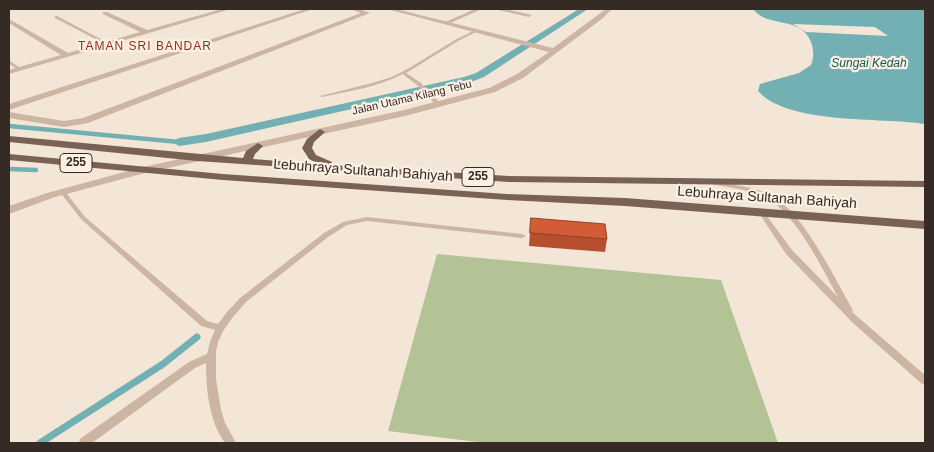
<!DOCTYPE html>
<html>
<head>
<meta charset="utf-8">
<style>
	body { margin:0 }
	#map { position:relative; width:934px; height:452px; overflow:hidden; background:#f3e6d7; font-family:Helvetica,sans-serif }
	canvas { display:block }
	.frame { position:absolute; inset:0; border:10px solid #362a25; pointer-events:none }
</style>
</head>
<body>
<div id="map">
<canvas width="934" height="452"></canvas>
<div class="frame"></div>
</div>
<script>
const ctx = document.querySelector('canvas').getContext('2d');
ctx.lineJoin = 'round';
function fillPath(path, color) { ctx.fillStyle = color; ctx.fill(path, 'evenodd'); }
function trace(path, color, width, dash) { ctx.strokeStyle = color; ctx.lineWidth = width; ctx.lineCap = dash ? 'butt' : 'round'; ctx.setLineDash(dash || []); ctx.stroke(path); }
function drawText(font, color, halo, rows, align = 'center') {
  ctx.font = font + ' Helvetica,sans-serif'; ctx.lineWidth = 4.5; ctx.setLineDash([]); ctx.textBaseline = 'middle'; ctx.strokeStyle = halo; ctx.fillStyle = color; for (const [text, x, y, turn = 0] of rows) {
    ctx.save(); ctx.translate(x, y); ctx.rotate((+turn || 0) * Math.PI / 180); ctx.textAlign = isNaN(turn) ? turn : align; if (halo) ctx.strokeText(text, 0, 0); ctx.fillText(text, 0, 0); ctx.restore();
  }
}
fillPath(new Path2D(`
	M 437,254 L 721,280 L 778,443 L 486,443 L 388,431 Z`), '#b4c395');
fillPath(new Path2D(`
	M 753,9 L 925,9 L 925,124 C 881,117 788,125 758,91 L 760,84 L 799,73 L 811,65 C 814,58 814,50 811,42 C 801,15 768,29 753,9 Z`), '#73b0b3');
fillPath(new Path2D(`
	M 793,24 L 875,27 L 888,36 L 806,32 Z`), '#f3e6d7');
trace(new Path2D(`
	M 9,126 L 179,142
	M 9,169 L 36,170`), '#73b0b3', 4.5);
trace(new Path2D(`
	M 40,443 L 163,364 L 197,337`), '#73b0b3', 7);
fillPath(new Path2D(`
	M 579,9 L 588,9 L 484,77 L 471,82 L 206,142 L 179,146 L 172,142 L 179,138 L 206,134 L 464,77 L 476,73 Z`), '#73b0b3');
fillPath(new Path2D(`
	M 55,16 L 57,16 L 110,44 L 107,45 L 55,18 Z
	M 475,30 L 478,31 L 458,41 L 406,73 L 421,83 L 441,104 L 441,106 L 437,106 L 417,85 L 403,74 C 377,87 350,91 322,97 L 320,96 L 372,83 L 392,77 L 411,67 L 455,40 Z
	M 9,61 L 10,61 L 22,69 L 19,70 L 9,64 Z
	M 714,181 C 734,185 756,187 774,197 C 803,213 836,280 853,310 L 852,312 L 925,375 L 925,385 L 922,384 L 853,323 L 786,254 L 759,213 L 760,212 L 764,212 L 792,250 L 838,297 C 822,268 795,212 765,197 C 748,189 730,188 712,184 L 711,183 Z
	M 62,189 L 64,190 L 85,217 L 207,321 L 218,324 L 227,312 L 240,298 L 324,233 L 343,222 L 367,217 L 522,234 L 526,236 L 522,238 L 367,221 L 347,225 L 328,237 L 246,302 L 233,317 L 223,331 L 218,342 L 216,352 L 216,379 L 221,410 L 225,423 L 236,443 L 225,443 C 209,421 206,389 206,363 L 195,368 L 92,443 L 79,443 L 80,439 L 189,362 L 207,354 L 210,342 L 215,330 L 201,326 L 81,219 L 59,191 Z`), '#ccb5a2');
fillPath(new Path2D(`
	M 222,9 L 231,9 L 9,74 L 9,70 L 61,55 L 9,23 L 9,19 L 68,53 L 140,32 L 103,14 L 103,12 L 107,12 L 147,30 Z
	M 305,9 L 313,9 L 9,110 L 9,104 Z
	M 351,9 L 359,9 L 370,13 L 88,123 L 64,127 L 9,118 L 9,112 L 64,121 L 83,118 L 361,13 Z
	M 475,9 L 482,9 L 448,24 L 443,23 Z
	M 494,9 L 505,9 L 532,15 L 529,17 Z`), '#ccb5a2');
fillPath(new Path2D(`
	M 387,9 L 396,9 L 553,48 L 606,9 L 612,9 L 603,18 L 523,78 L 495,92 L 405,116 L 145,173 L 55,197 L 9,214 L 9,206 L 47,193 L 143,167 L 404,110 L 489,88 L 517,74 L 549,52 Z`), '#ccb5a2');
fillPath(new Path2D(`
	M 320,129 L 325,132 L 314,142 L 312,148 L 316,155 L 332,162 L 332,165 L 509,176 L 925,181 L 925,187 L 509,182 L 197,161 L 9,142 L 9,136 L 243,158 L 246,151 L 258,143 L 263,146 L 255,154 L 253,159 L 319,164 L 309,159 L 302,148 L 307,139 Z
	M 9,154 L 223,174 L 507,194 L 625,198 L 925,221 L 925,229 L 625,206 L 507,200 L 223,180 L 9,160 Z`), '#796154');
fillPath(new Path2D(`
	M 531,218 L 607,239 L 605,252 L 529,246 Z`), '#b54f2e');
const building = new Path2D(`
	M 531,218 L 605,224 L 607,239 L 530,233 Z`);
fillPath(building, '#d25c36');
trace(building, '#934026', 1);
drawText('11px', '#362a25', '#fbf0e3', [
	["Jalan Utama Kilang Tebu",412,98,-13]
]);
ctx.letterSpacing = '1px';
drawText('12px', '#8c3317', '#fbf0e3', [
	["TAMAN SRI BANDAR",145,47]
]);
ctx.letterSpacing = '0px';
drawText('italic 12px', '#17565b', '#fbf0e3', [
	["Sungai Kedah",869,64]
]);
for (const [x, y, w] of [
	[76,163,32],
	[478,177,32]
]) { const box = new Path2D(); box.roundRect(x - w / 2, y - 9.5, w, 19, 4); ctx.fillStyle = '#fbf0e3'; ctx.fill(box); trace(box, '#362a25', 1); }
drawText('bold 12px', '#362a25', null, [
	["255",76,163],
	["255",478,177]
]);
drawText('14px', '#362a25', '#fbf0e3', [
	["Lebuhraya Sultanah Bahiyah",363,171,4],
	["Lebuhraya Sultanah Bahiyah",767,198,4]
]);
</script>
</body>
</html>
